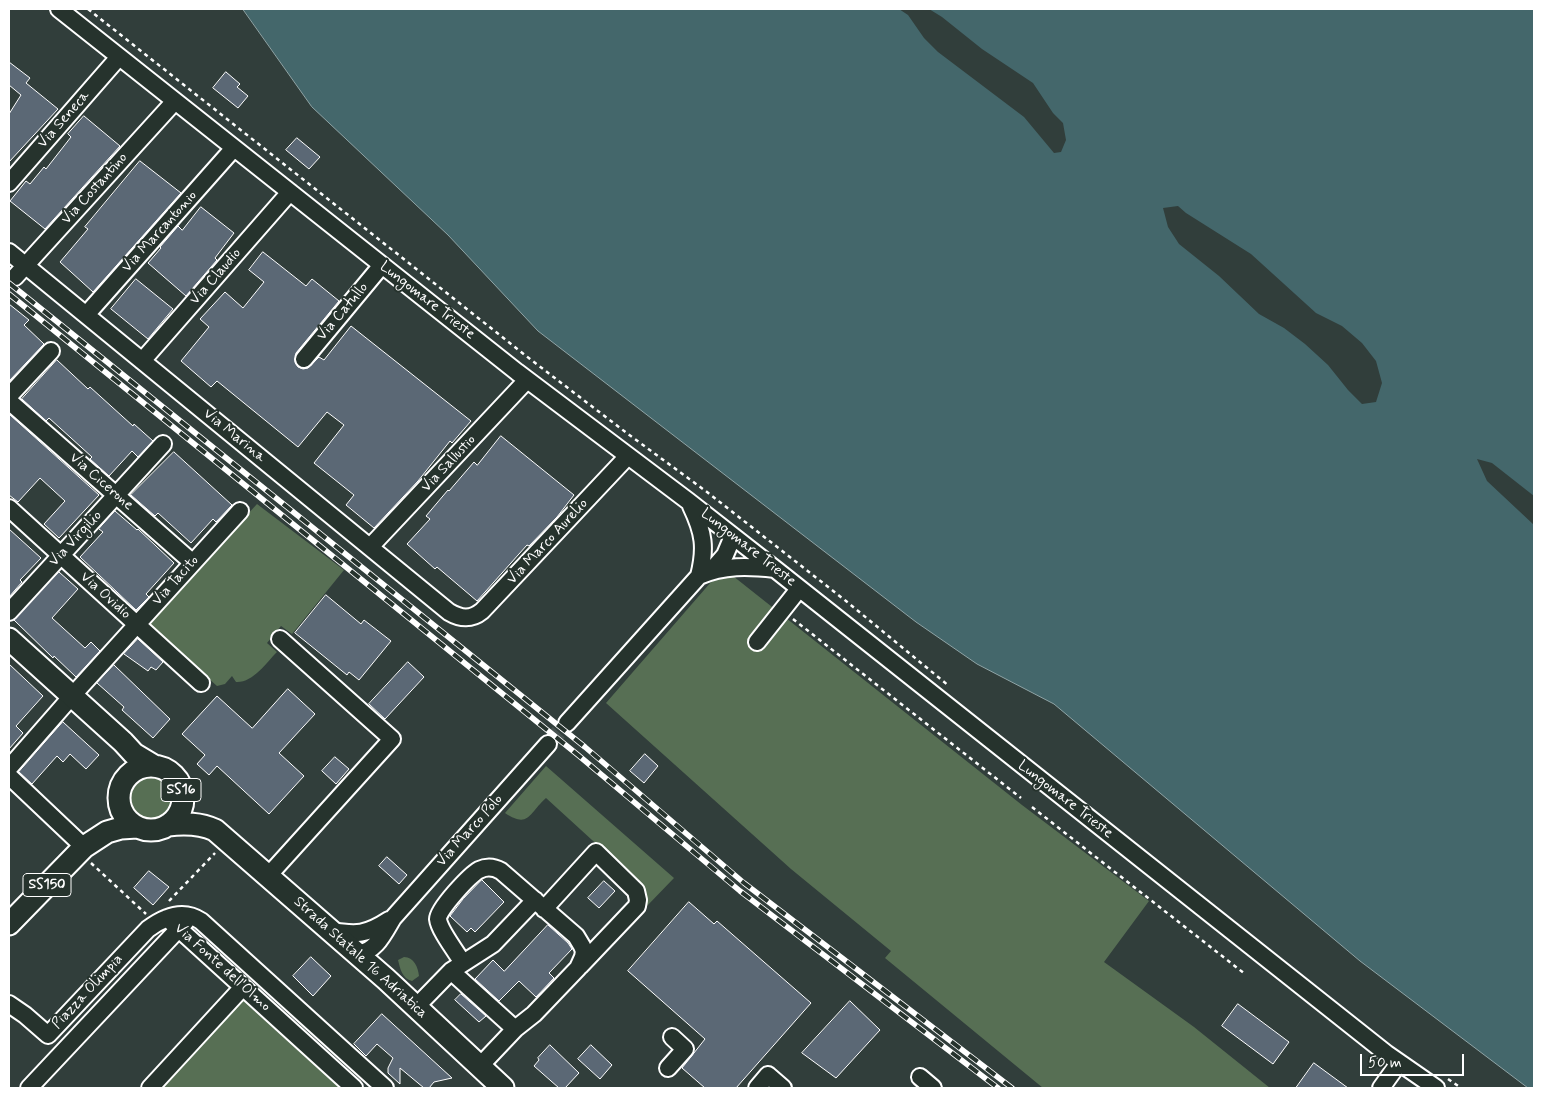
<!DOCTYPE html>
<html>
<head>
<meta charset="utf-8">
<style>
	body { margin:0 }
	#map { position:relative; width:1543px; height:1097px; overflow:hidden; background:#313e3b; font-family:Mynerve,sans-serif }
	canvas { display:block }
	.frame { position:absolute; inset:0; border:10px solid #fff; pointer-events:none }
	.scale { position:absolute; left:1360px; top:1054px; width:104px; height:22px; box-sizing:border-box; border:2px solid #fff; border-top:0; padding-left:6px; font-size:15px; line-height:18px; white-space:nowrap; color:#fff; -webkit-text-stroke:4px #26332d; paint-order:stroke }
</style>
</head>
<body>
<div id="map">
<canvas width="1543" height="1097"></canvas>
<div class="frame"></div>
<div class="scale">50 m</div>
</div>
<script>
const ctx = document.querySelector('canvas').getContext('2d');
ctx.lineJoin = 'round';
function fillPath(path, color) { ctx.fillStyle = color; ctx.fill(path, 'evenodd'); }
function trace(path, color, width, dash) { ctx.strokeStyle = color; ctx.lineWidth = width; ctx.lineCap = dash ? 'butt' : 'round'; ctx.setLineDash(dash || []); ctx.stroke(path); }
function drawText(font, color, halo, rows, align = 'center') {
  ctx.font = font + ' Mynerve,sans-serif'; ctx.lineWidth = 4; ctx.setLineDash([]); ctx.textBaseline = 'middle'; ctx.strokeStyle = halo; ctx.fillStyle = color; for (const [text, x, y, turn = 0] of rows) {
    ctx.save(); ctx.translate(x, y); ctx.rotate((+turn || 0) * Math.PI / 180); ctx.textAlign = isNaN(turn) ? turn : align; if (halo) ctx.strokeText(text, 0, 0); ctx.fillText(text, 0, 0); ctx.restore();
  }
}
fillPath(new Path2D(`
	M 257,504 L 344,570 L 292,634 L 281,626 L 267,643 L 277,652 C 266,663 253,683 236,682 L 232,676 L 225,684 L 217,686 L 147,623 Z
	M 726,576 L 733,576 L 1022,805 L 1149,901 L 1104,962 L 1194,1027 L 1270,1088 L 1043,1088 L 885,958 L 891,951 L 791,869 L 606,703 L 711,582 Z
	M 546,766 L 674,878 L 646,907 L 646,899 L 638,882 L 546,798 C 529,813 529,829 505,813 Z
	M131 798a21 21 0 1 1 42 0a21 21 0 1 1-42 0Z
	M 404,957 C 414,957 418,967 419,976 L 412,981 C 402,979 400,968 398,960 Z
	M 247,996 L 348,1088 L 162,1088 Z`), '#576f54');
const water = new Path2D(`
	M 243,9 L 1534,9 L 1534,1088 L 1528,1088 L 1360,961 L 1054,704 L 977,664 L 916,622 L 538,331 L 448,235 L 312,107 Z`);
fillPath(water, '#44676b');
trace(water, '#8fa4a6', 1);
fillPath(new Path2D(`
	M 899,9 L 929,9 L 942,17 L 982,49 L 1033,83 L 1053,113 L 1063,123 L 1066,140 L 1061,152 L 1054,153 L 1024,117 L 938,52 L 924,38 L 908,15 Z
	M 1178,206 L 1186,213 L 1251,254 L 1316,313 L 1342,326 L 1362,343 L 1376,361 L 1382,383 L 1376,402 L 1362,404 L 1348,390 L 1328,365 L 1305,344 L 1284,328 L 1259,314 L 1219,276 L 1179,244 L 1168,227 L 1163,208 Z
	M 1477,459 L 1492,463 L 1534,496 L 1534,525 L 1487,481 Z`), '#313e3b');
const building = new Path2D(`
	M 9,62 L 30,78 L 26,83 L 58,109 L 9,162 L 9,114 L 21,95 L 9,85 Z
	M 226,72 L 240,84 L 237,87 L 248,96 L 238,108 L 213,88 Z
	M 84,116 L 120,146 L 45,229 L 10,201 L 26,181 L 30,184 L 44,167 L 46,169 L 71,137 L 68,134 Z
	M 297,138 L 320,157 L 309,169 L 286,150 Z
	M 140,161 L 181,193 L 93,292 L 60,262 L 88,229 L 85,227 Z
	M 201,207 L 234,233 L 215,258 L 217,260 L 186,296 L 148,263 L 161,248 L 160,247 L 178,226 L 182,230 Z
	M 263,252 L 306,286 L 312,279 L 339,301 L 296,353 L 295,362 L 298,367 L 303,369 L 308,368 L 319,357 L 324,360 L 351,326 L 471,421 L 452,443 L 450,441 L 418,481 L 374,528 L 346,505 L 354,495 L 314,463 L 344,425 L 327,412 L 298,447 L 217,381 L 211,387 L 181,361 L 209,327 L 200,319 L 225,292 L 243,308 L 264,282 L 249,270 Z
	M 136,279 L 173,309 L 148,339 L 111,309 Z
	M 9,304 L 29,320 L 24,325 L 44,344 L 10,380 L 9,379 Z
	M 57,360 L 88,389 L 90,387 L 133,426 L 134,424 L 153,441 L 138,457 L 132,451 L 109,476 L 90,459 L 92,457 L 49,418 L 46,421 L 22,399 Z
	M 9,414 L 99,495 L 59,538 L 44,524 L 65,501 L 40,478 L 18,502 L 9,495 Z
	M 501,436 L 574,495 L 557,517 L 529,546 L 527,545 L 477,601 L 437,567 L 435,569 L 407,544 L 430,519 L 426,516 L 448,490 L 449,491 L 474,462 L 477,465 Z
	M 174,452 L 232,505 L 216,522 L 213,519 L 191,543 L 158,513 L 155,516 L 131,495 Z
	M 115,511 L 137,530 L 138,529 L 174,563 L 146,594 L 149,597 L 136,610 L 80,557 L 103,532 L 99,529 Z
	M 9,529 L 41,558 L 20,580 L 22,582 L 9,597 Z
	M 59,572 L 78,589 L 52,618 L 85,648 L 91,642 L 100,651 L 76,677 L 54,656 L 53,658 L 14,620 Z
	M 326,595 L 361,624 L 364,620 L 391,641 L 359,680 L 349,672 L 347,675 L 295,633 Z
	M 138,639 L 163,662 L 156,670 L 151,667 L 148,671 L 124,654 Z
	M 408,662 L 424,677 L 385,719 L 369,704 Z
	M 9,664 L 43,696 L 16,726 L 23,733 L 9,749 Z
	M 114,665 L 170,719 L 153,738 L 122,710 L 124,707 L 97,683 Z
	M 288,689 L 315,714 L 279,753 L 304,776 L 269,814 L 217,766 L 209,775 L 197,764 L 205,755 L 182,734 L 217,696 L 252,728 Z
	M 63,722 L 99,755 L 86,769 L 70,754 L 63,762 L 57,756 L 32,784 L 19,772 Z
	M 645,754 L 658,766 L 644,783 L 630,771 Z
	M 335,757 L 349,769 L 336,784 L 322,771 Z
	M 387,857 L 407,875 L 399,884 L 379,866 Z
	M 149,871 L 169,887 L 153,905 L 134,888 Z
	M 482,880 L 504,902 L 475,932 L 471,928 L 467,932 L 450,916 L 463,899 Z
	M 604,881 L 615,891 L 599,908 L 588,898 Z
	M 689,902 L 714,924 L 717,921 L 811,1003 L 736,1088 L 705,1088 L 682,1068 L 705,1039 L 628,971 Z
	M 548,925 L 568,943 L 572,949 L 549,973 L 554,978 L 536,997 L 519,981 L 499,1001 L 475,979 L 493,960 L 504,971 Z
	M 311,957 L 331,976 L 313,996 L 293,976 Z
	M 461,994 L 486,1016 L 479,1022 L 455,1000 Z
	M 850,1001 L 880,1030 L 836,1078 L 802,1053 Z
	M 1238,1004 L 1289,1042 L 1273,1064 L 1222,1026 Z
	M 382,1014 L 452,1078 L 434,1082 L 429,1088 L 424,1088 L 400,1068 L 400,1084 L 388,1073 L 388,1068 L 393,1058 L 377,1044 L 366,1056 L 354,1044 Z
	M 550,1045 L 579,1073 L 565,1088 L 559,1088 L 534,1066 L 539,1060 L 538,1058 Z
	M 591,1045 L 612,1065 L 600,1079 L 578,1059 Z
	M 1314,1063 L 1348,1088 L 1296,1088 Z`);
fillPath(building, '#5b6875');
trace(building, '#fff', 1);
trace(new Path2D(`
	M 548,744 L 567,723`), '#46514f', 16, [16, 8]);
const minor = new Path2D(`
	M 59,9 L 517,372 L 688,501 L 775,569 L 1387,1054 L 1436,1088
	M 9,183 L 119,57
	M 9,252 L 449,612 C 461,619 471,620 482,611 L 628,456
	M 15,277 L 175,101
	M 86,315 L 234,148
	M 304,359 L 382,265
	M 142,361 L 290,192
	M 9,396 L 51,351
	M 9,401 L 193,563
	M 691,506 C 704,533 706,548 699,576
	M 9,508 L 201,683
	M 370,547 L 527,380
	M 712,570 L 725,555 L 733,536
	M 9,612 L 163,444
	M 757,642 L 799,589
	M 567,723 L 699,576 C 724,565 748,566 775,569
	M 9,768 L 72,696 L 240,511
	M 9,776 L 84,847
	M 268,876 L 392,739 L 280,639
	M 544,909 L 596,852 L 636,891 L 638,900 L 637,906 L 580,966
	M 167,918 L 354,1088
	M 330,931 C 357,935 366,935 389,920
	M 357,953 C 375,954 385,931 393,918 L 548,744
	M 463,963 C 457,953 439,930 438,919 C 438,909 470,875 479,870 C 487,866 494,867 501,871 L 576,936 L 582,946 L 584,951 L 583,957 L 578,968 L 534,1014 L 515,1029 L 479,1067
	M 451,971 L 515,1029
	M 9,1004 L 25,1015 L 48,1035 L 148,929 C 164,917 183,909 201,921 L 385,1088
	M 415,1008 L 451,971 L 493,944 L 535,900
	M 668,1068 L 685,1049 L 672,1037
	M 920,1077 L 933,1088
	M 29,1088 L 186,921
	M 150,1088 L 243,987
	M 757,1088 L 768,1075 L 783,1088
	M 1381,1088 L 1399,1063`);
const major = new Path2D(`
	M 9,639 L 123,742 L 134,754 L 154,766
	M119 798a32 32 0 1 1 64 0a32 32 0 1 1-64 0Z
	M 168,825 C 185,823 200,823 215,830 L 386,979 L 503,1088
	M 9,924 L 84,847 L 107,832 L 121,828 L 137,827`);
trace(minor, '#fff', 20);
trace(major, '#fff', 25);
trace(new Path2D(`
	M 88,9 L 530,359 L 628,434 L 707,492 L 846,601 L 949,686
	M 793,619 L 1021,798
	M 1032,807 L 1245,974
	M 91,863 L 146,914
	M 169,901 L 215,853
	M 1448,1079 L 1461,1088`), '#fff', 2.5, [4, 4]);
trace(minor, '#26332d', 16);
trace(major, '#26332d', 21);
const rail = new Path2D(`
	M 9,283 L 585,747 L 744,883 L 1012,1088
	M 9,294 L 578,755 L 740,891 L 998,1088`);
trace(rail, '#fff', 5.5);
trace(rail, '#26332d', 4, [11]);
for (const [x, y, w] of [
	[181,790,40],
	[47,885,48]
]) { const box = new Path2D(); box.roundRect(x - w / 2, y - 11.5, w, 23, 4); ctx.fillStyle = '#26332d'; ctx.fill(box); trace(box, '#fff', 1); }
drawText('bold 14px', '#fff', null, [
	["SS16",181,790],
	["SS150",47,885]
]);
drawText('15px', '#fff', '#26332d', [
	["Via Seneca",64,120,-49],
	["Via Costantino",95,189,-48],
	["Via Marcantonio",160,232,-48],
	["Via Claudio",216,277,-49],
	["Lungomare Trieste",427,301,38],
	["Via Catullo",343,312,-50],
	["Via Marina",234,436,39],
	["Via Sallustio",449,464,-47],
	["Via Cicerone",101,482,41],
	["Via Virgilio",76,539,-47],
	["Via Marco Aurelio",548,542,-47],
	["Lungomare Trieste",748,548,38],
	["Via Tacito",176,581,-48],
	["Via Ovidio",105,596,42],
	["Lungomare Trieste",1065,800,38],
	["Via Marco Polo",470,831,-48],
	["Strada Statale 16 Adriatica",360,958,42],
	["Via Fonte dell'Olmo",222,968,42],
	["Piazza Olimpia",88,992,-47]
]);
</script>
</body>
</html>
